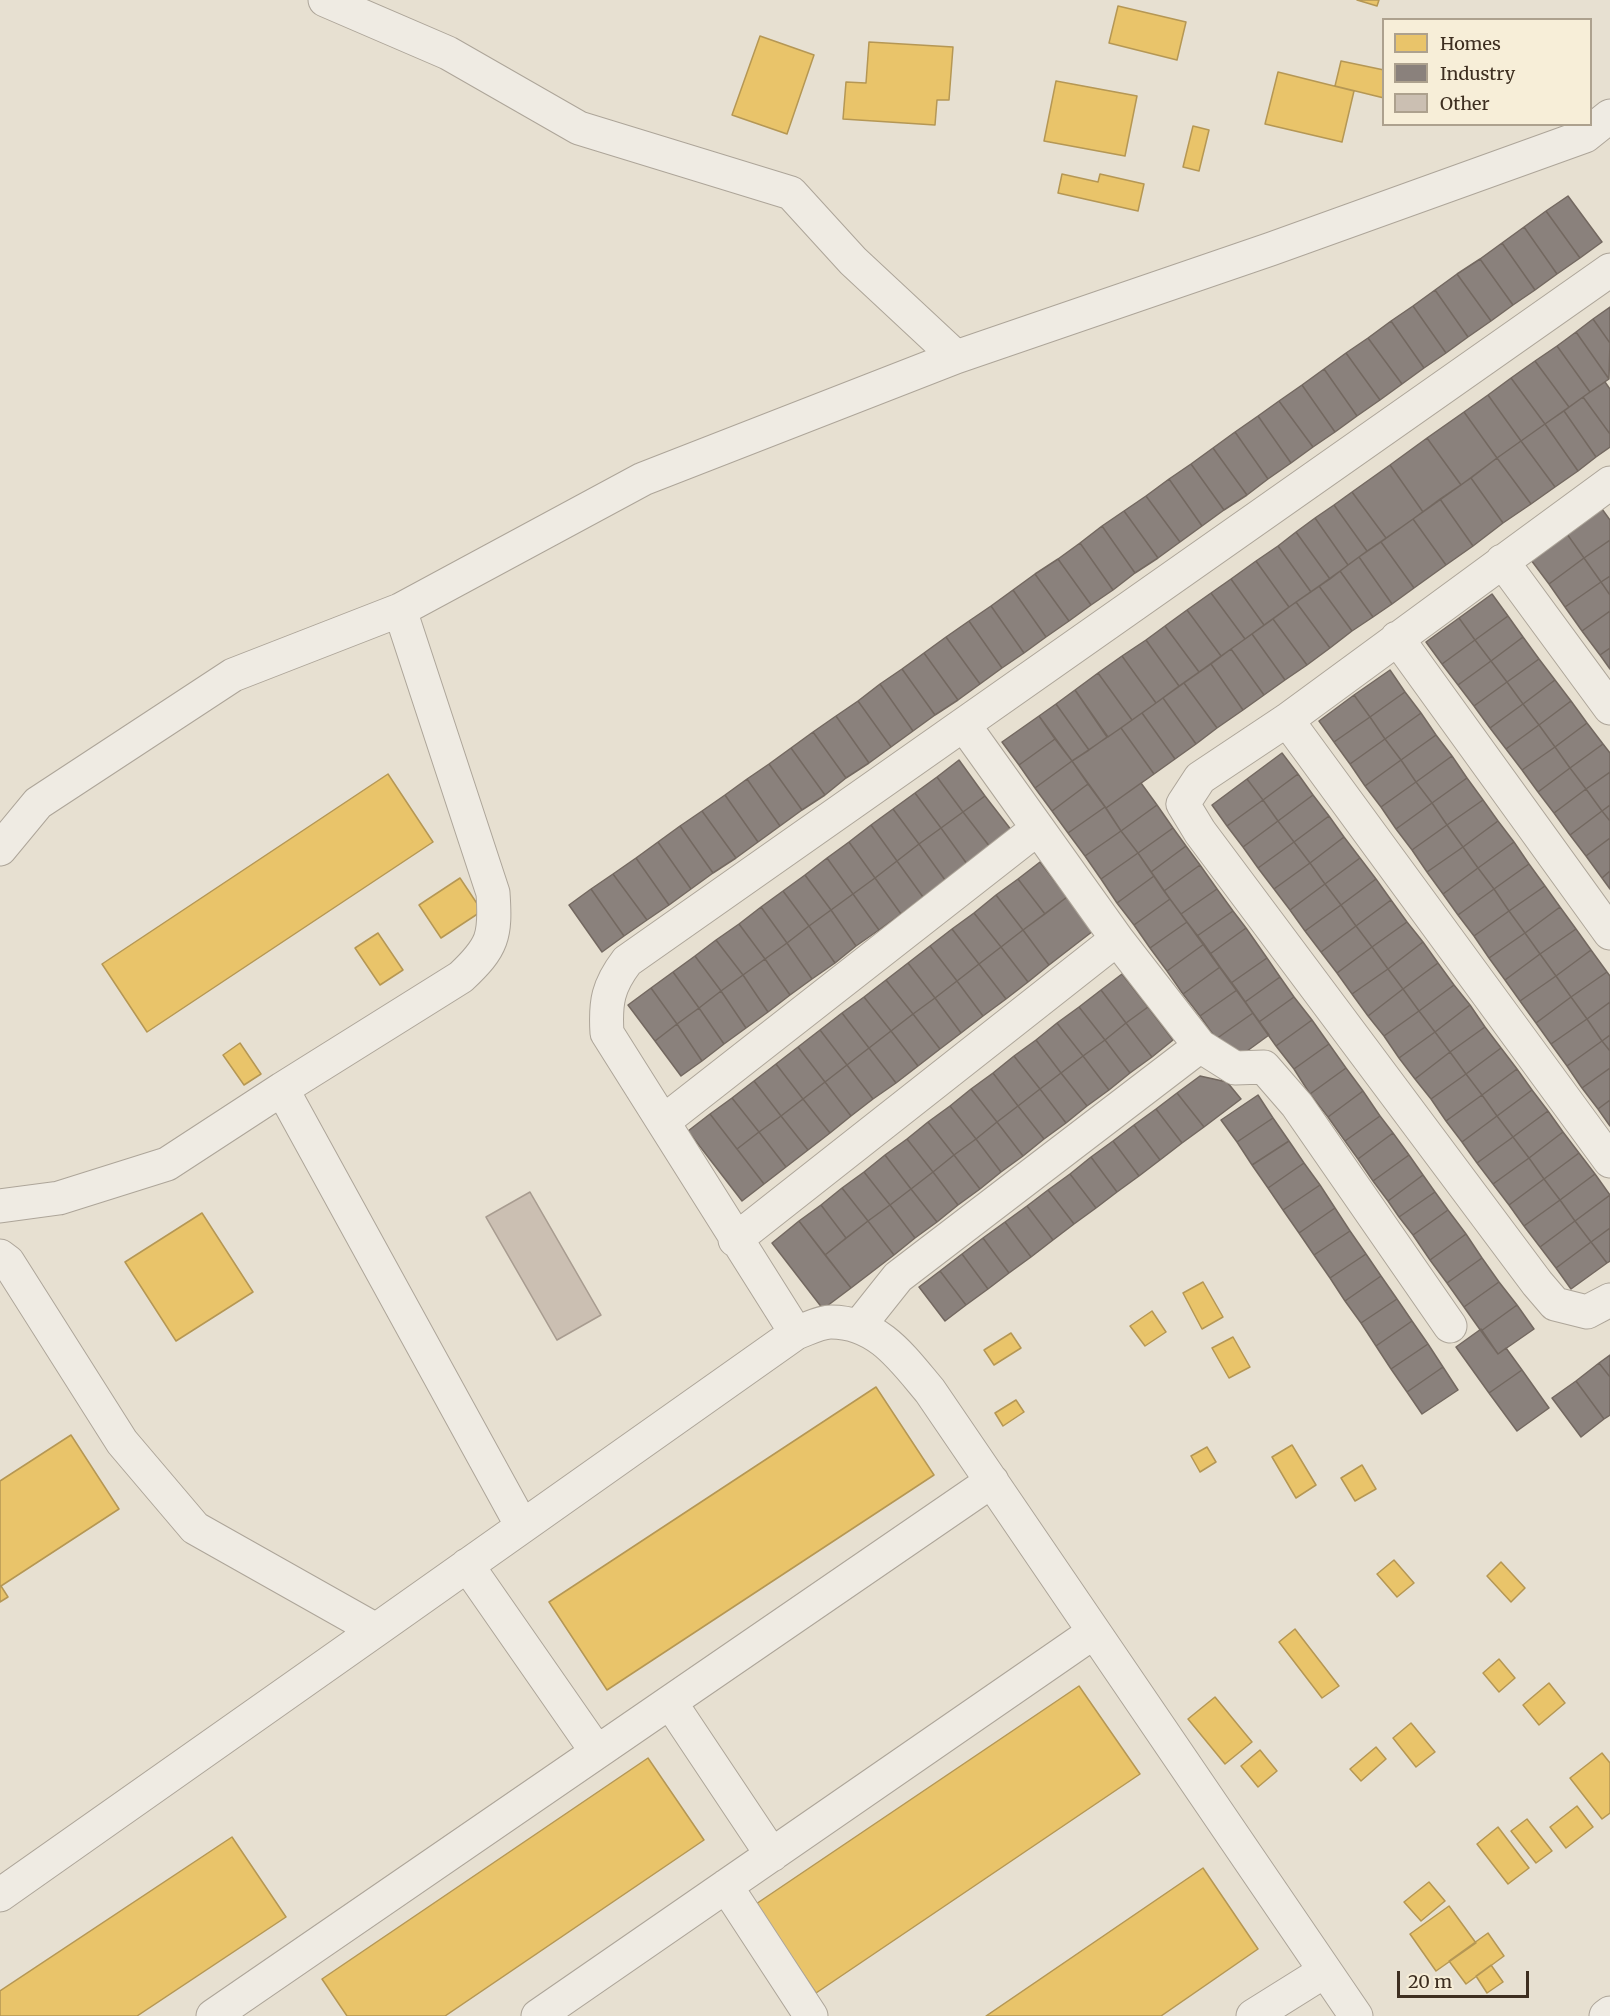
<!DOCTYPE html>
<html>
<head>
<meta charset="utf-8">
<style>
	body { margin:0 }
	#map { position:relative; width:1610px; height:2016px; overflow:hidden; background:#e7e0d1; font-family:Merriweather,serif }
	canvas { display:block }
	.legend { position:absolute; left:1382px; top:18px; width:210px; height:108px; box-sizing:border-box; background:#f7eed8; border:2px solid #ada18e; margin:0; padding:8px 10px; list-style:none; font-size:18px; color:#3d2e20 }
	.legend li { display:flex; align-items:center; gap:12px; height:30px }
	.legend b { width:30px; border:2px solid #ada18e }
	.scale { position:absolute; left:1397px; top:1971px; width:132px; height:27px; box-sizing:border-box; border:3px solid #3d2e20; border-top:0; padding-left:8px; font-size:18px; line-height:21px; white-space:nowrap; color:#3d2e20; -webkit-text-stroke:4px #f7eed8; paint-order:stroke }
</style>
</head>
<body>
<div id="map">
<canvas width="1610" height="2016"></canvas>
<ul class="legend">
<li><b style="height:16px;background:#e9c46a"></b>Homes</li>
<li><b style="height:16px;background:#8a817c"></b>Industry</li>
<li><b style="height:16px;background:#cbbfb2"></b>Other</li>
</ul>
<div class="scale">20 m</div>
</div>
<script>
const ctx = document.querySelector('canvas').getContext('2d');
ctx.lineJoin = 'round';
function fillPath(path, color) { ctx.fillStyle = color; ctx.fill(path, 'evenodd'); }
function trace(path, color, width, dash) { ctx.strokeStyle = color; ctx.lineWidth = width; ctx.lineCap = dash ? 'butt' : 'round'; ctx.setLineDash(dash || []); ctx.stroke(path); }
const homes = new Path2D(`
	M 1357,0 L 1379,0 L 1377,6 Z
	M 1118,6 L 1186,22 L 1177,60 L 1109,43 Z
	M 760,36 L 814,55 L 787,134 L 732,115 Z
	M 869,42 L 953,47 L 949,100 L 937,100 L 935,125 L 843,119 L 846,82 L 866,83 Z
	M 1341,61 L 1384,70 L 1384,98 L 1335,86 Z
	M 1278,72 L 1354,91 L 1342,142 L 1265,124 Z
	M 1056,81 L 1137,96 L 1125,156 L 1044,141 Z
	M 1193,126 L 1209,130 L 1199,171 L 1183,167 Z
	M 1062,174 L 1098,182 L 1100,174 L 1144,184 L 1138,211 L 1058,193 Z
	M 388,774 L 433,842 L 147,1032 L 102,964 Z
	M 460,878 L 482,911 L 441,938 L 419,905 Z
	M 378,933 L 403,970 L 380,985 L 355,948 Z
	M 240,1043 L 261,1074 L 244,1085 L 223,1055 Z
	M 202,1213 L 253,1292 L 176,1341 L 125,1262 Z
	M 1203,1282 L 1223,1317 L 1202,1329 L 1183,1293 Z
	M 1152,1311 L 1166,1332 L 1145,1346 L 1130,1326 Z
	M 1011,1333 L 1021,1348 L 994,1365 L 984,1350 Z
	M 1233,1337 L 1250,1367 L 1229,1378 L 1212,1348 Z
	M 876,1387 L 934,1475 L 607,1690 L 549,1602 Z
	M 1016,1400 L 1024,1412 L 1003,1426 L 995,1413 Z
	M 71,1435 L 119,1509 L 1,1586 L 8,1597 L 0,1602 L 0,1481 Z
	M 1292,1445 L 1316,1485 L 1296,1498 L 1272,1457 Z
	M 1207,1447 L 1216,1462 L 1200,1472 L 1191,1456 Z
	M 1362,1465 L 1376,1489 L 1355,1501 L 1341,1478 Z
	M 1394,1560 L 1414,1583 L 1397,1597 L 1377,1574 Z
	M 1501,1562 L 1525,1588 L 1511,1602 L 1487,1576 Z
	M 1295,1629 L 1339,1686 L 1322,1698 L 1279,1642 Z
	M 1499,1659 L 1515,1678 L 1499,1692 L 1483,1673 Z
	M 1549,1683 L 1565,1703 L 1539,1725 L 1523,1705 Z
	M 1079,1686 L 1140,1774 L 816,1993 L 756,1904 Z
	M 1215,1697 L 1252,1742 L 1225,1764 L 1188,1719 Z
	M 1411,1723 L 1435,1752 L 1416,1767 L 1393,1738 Z
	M 1376,1747 L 1386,1759 L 1361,1781 L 1350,1769 Z
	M 1260,1750 L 1277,1771 L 1258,1787 L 1241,1766 Z
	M 1602,1753 L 1610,1763 L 1610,1813 L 1602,1819 L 1570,1778 Z
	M 648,1758 L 704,1840 L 445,2016 L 347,2016 L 322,1979 Z
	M 1577,1806 L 1593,1827 L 1566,1848 L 1550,1827 Z
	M 1527,1819 L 1552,1851 L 1536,1863 L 1511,1831 Z
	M 1498,1827 L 1529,1868 L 1508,1884 L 1477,1844 Z
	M 232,1837 L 286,1917 L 137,2016 L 0,2016 L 0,1991 Z
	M 1203,1868 L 1258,1949 L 1161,2016 L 986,2016 Z
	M 1429,1882 L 1445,1901 L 1421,1921 L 1404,1902 Z
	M 1449,1906 L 1476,1943 L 1436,1971 L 1410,1934 Z
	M 1488,1933 L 1504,1956 L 1466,1984 L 1449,1961 Z
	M 1491,1965 L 1503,1982 L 1487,1993 L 1476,1976 Z`);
fillPath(homes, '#e9c46a');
trace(homes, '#b59754', 1.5);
const industry = new Path2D(`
	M 1568,196 L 1602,242 L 1580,258 L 1546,211 Z
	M 1546,211 L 1580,258 L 1557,274 L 1524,227 Z
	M 1524,227 L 1557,274 L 1535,290 L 1502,243 Z
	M 1502,243 L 1535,290 L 1513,305 L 1480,259 Z
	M 1480,259 L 1513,305 L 1491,321 L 1457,274 Z
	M 1457,274 L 1491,321 L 1468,337 L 1435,290 Z
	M 1435,290 L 1468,337 L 1446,353 L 1413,306 Z
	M 1413,306 L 1446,353 L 1424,368 L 1391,321 Z
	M 1610,307 L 1610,343 L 1593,319 Z
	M 1593,319 L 1610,343 L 1609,379 L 1576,332 Z
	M 1391,321 L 1424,368 L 1402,384 L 1368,338 Z
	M 1576,332 L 1609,379 L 1590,392 L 1557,346 Z
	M 1368,338 L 1402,384 L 1380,400 L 1346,353 Z
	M 1557,346 L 1590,392 L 1569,407 L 1535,361 Z
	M 1346,353 L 1380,400 L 1357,416 L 1324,369 Z
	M 1535,361 L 1569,407 L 1545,424 L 1511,378 Z
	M 1324,369 L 1357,416 L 1335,432 L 1302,385 Z
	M 1511,378 L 1545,424 L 1521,441 L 1488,395 Z
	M 1605,382 L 1610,389 L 1610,434 L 1583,397 Z
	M 1302,385 L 1335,432 L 1313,447 L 1279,401 Z
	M 1488,395 L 1521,441 L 1497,458 L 1464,412 Z
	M 1583,397 L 1610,434 L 1610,447 L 1596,457 L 1564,411 Z
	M 1279,401 L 1313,447 L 1291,463 L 1258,416 Z
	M 1564,411 L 1596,457 L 1578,471 L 1545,424 Z
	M 1464,412 L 1497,458 L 1461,485 L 1427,438 Z
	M 1258,416 L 1291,463 L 1268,479 L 1235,432 Z
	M 1545,424 L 1578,471 L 1555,487 L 1521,441 Z
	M 1235,432 L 1268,479 L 1247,495 L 1213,448 Z
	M 1427,438 L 1461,485 L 1423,512 L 1390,465 Z
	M 1521,441 L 1555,487 L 1531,504 L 1497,458 Z
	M 1213,448 L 1247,495 L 1224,510 L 1191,464 Z
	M 1497,458 L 1531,504 L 1503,523 L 1471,478 Z
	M 1191,464 L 1224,510 L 1202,526 L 1169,479 Z
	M 1390,465 L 1423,512 L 1386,538 L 1352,492 Z
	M 1471,478 L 1503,523 L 1473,546 L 1440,499 Z
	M 1169,479 L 1202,526 L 1180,542 L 1146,496 Z
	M 1352,492 L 1386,538 L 1367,551 L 1334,505 Z
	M 1146,496 L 1180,542 L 1158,558 L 1124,511 Z
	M 1440,499 L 1473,546 L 1446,565 L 1413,519 Z
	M 1334,505 L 1367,551 L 1348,565 L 1315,518 Z
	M 1602,509 L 1610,520 L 1610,540 L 1584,558 L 1567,534 Z
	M 1124,511 L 1158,558 L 1135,573 L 1102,526 Z
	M 1315,518 L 1348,565 L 1330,579 L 1296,532 Z
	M 1413,519 L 1446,565 L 1414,588 L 1381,542 Z
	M 1102,526 L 1135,573 L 1113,590 L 1080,543 Z
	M 1296,532 L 1330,579 L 1311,592 L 1278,546 Z
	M 1567,534 L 1584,558 L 1549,584 L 1531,560 Z
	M 1610,540 L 1610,576 L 1601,582 L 1584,558 Z
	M 1381,542 L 1414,588 L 1392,604 L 1359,557 Z
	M 1080,543 L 1113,590 L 1091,605 L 1058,559 Z
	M 1278,546 L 1311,592 L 1289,607 L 1256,561 Z
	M 1359,557 L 1392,604 L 1373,617 L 1340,571 Z
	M 1584,558 L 1601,582 L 1565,607 L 1549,584 Z
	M 1058,559 L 1091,605 L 1069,621 L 1035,574 Z
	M 1256,561 L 1289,607 L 1264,625 L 1231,579 Z
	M 1340,571 L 1373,617 L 1352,631 L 1319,586 Z
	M 1035,574 L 1069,621 L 1046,637 L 1013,590 Z
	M 1610,576 L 1610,595 L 1601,582 Z
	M 1231,579 L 1264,625 L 1245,639 L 1211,593 Z
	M 1601,582 L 1610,595 L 1610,611 L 1582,631 L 1565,607 Z
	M 1319,586 L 1352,631 L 1330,648 L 1296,602 Z
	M 1013,590 L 1046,637 L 1024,653 L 991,606 Z
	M 1211,593 L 1245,639 L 1221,656 L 1187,610 Z
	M 1492,594 L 1508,616 L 1475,640 L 1459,618 Z
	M 1296,602 L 1330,648 L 1307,665 L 1273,619 Z
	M 991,606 L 1024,653 L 1002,668 L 969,621 Z
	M 1187,610 L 1221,656 L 1199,672 L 1165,626 Z
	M 1610,611 L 1610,648 L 1600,655 L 1582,631 Z
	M 1508,616 L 1523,637 L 1491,661 L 1475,640 Z
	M 1459,618 L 1475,640 L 1442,664 L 1426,642 Z
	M 1273,619 L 1307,665 L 1285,680 L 1252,634 Z
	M 969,621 L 1002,668 L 980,684 L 946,637 Z
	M 1165,626 L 1199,672 L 1179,686 L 1146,640 Z
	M 1252,634 L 1285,680 L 1264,695 L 1231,649 Z
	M 946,637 L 980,684 L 958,700 L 924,653 Z
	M 1523,637 L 1539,659 L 1507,682 L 1491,661 Z
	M 1146,640 L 1179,686 L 1156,703 L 1122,656 Z
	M 1475,640 L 1491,661 L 1458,685 L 1442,664 Z
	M 1610,648 L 1610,669 L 1600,655 Z
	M 1231,649 L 1264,695 L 1243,710 L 1211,664 Z
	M 924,653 L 958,700 L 935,715 L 902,669 Z
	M 1122,656 L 1156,703 L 1132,720 L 1098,673 Z
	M 1539,659 L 1555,680 L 1523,704 L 1507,682 Z
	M 1491,661 L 1507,682 L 1474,706 L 1458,685 Z
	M 1211,664 L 1243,710 L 1217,728 L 1184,683 Z
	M 902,669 L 935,715 L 913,731 L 880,684 Z
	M 1390,670 L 1405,692 L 1370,717 L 1354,695 Z
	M 1098,673 L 1132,720 L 1108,737 L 1075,690 Z
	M 1555,680 L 1571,701 L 1539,725 L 1523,704 Z
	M 1507,682 L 1523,704 L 1490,728 L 1474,706 Z
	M 1184,683 L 1217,728 L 1196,744 L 1163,698 Z
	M 880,684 L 913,731 L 891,747 L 858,701 Z
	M 1075,690 L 1107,737 L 1089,750 L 1056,704 Z
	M 1405,692 L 1421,713 L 1385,739 L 1370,717 Z
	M 1354,695 L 1370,717 L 1334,742 L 1319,721 Z
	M 1163,698 L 1196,744 L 1175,759 L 1142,713 Z
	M 858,701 L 891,747 L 869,763 L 836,716 Z
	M 1571,701 L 1587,723 L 1555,747 L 1539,725 Z
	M 1056,704 L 1089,750 L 1072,761 L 1039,716 Z
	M 1523,704 L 1539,725 L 1506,749 L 1490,728 Z
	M 1142,713 L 1175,759 L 1154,774 L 1121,728 Z
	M 1421,713 L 1436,735 L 1401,760 L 1385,739 Z
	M 836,716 L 869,763 L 846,778 L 813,732 Z
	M 1039,716 L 1055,739 L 1019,765 L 1002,742 Z
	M 1370,717 L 1385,739 L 1350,764 L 1334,742 Z
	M 1587,723 L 1603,744 L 1570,768 L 1555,747 Z
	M 1539,725 L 1555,747 L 1522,770 L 1506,749 Z
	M 1121,728 L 1154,774 L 1106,808 L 1072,761 Z
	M 813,732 L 846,778 L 825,795 L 791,748 Z
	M 1436,735 L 1452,756 L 1416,782 L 1401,760 Z
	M 1055,739 L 1072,761 L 1035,788 L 1019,765 Z
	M 1385,739 L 1401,760 L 1365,786 L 1350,764 Z
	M 1603,744 L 1610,753 L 1610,772 L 1586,789 L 1570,768 Z
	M 1555,747 L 1570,768 L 1538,792 L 1522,770 Z
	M 791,748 L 825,795 L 802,810 L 769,764 Z
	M 1282,753 L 1298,774 L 1263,800 L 1247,779 Z
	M 1452,756 L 1467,778 L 1432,803 L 1416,782 Z
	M 959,760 L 985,796 L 963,812 L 937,777 Z
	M 1401,760 L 1416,782 L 1381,807 L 1365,786 Z
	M 1072,761 L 1088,784 L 1052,811 L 1035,788 Z
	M 769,764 L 802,810 L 780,826 L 747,779 Z
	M 1570,768 L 1586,789 L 1554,813 L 1538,792 Z
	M 1610,772 L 1610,805 L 1602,811 L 1586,789 Z
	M 1298,774 L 1313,795 L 1278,821 L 1263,800 Z
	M 937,777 L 963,812 L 941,828 L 915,793 Z
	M 1467,778 L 1483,800 L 1447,825 L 1432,803 Z
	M 747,779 L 780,826 L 758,842 L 725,795 Z
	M 1247,779 L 1263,800 L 1227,826 L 1212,805 Z
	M 1416,782 L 1432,803 L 1396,829 L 1381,807 Z
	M 1141,783 L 1157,805 L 1121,831 L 1106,808 Z
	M 1088,784 L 1105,807 L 1068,833 L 1052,811 Z
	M 1586,789 L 1602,811 L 1570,835 L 1554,813 Z
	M 915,793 L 941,828 L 919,844 L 893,809 Z
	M 725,795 L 758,842 L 736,858 L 702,811 Z
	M 1313,795 L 1329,816 L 1294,842 L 1278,821 Z
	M 985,796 L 1012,831 L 990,847 L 963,812 Z
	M 1263,800 L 1278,821 L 1243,847 L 1227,826 Z
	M 1483,800 L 1498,821 L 1463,847 L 1447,825 Z
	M 1432,803 L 1447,825 L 1412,850 L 1396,829 Z
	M 1157,805 L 1173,828 L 1138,853 L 1121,831 Z
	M 1610,805 L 1610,821 L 1602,811 Z
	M 1105,807 L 1121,831 L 1085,856 L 1068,833 Z
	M 893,809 L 919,844 L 897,861 L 871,825 Z
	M 702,811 L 736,858 L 713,873 L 680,826 Z
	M 1602,811 L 1610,821 L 1610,838 L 1586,856 L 1570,835 Z
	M 963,812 L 990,847 L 967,864 L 941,828 Z
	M 1329,816 L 1344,837 L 1310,863 L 1294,842 Z
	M 1278,821 L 1294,842 L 1258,868 L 1243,847 Z
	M 1498,821 L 1514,842 L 1478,868 L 1463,847 Z
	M 871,825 L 897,861 L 875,878 L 849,842 Z
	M 1447,825 L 1463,847 L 1427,872 L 1412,850 Z
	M 680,826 L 713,873 L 691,889 L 658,842 Z
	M 941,828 L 967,864 L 945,880 L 919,844 Z
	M 1173,828 L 1186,846 L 1151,872 L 1138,853 Z
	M 1121,831 L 1138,853 L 1101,879 L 1085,856 Z
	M 1344,837 L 1360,858 L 1325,884 L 1310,863 Z
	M 1610,838 L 1610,871 L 1602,878 L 1586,856 Z
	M 658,842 L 691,889 L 669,905 L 636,858 Z
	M 849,842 L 875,878 L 853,894 L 827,858 Z
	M 1294,842 L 1310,863 L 1274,889 L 1258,868 Z
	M 1514,842 L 1529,864 L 1494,889 L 1478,868 Z
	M 919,844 L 945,880 L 923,897 L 897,861 Z
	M 1186,846 L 1200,865 L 1164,891 L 1151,872 Z
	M 1463,847 L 1478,868 L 1443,894 L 1427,872 Z
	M 1138,853 L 1154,876 L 1117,903 L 1101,879 Z
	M 636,858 L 669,905 L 647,920 L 613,874 Z
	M 827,858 L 853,894 L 831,910 L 805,875 Z
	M 1360,858 L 1376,879 L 1341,905 L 1325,884 Z
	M 897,861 L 923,897 L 901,914 L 875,878 Z
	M 1040,862 L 1067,897 L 1045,914 L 1018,879 Z
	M 1310,863 L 1325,884 L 1290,910 L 1274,889 Z
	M 1529,864 L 1545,886 L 1509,911 L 1494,889 Z
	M 1200,865 L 1217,889 L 1181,914 L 1164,891 Z
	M 1478,868 L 1494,889 L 1458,915 L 1443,894 Z
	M 1610,871 L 1610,889 L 1602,878 Z
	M 613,874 L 647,920 L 624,936 L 591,889 Z
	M 805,875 L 831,910 L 809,926 L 783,891 Z
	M 1154,876 L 1170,899 L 1134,925 L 1117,903 Z
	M 875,878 L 901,914 L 879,930 L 853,894 Z
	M 1018,879 L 1045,914 L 1023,930 L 996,895 Z
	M 1376,879 L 1391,900 L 1356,926 L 1341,905 Z
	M 1325,884 L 1341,905 L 1305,931 L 1290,910 Z
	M 1545,886 L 1560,907 L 1525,933 L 1509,911 Z
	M 591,889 L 624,936 L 602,952 L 569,905 Z
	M 1217,889 L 1233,911 L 1197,936 L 1181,914 Z
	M 1494,889 L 1509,911 L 1474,936 L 1458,915 Z
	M 783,891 L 809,926 L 787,943 L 761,907 Z
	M 853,894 L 879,930 L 856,946 L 831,910 Z
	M 996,895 L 1023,930 L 1001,947 L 974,913 Z
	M 1067,897 L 1093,931 L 1049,965 L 1023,930 Z
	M 1170,899 L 1187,922 L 1150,948 L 1134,925 Z
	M 1391,900 L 1407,922 L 1372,947 L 1356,926 Z
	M 1341,905 L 1356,926 L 1321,952 L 1305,931 Z
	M 761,907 L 787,943 L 765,959 L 739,924 Z
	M 1560,907 L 1576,929 L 1540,954 L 1525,933 Z
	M 831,910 L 856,946 L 835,963 L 809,926 Z
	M 1233,911 L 1246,928 L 1210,954 L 1197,936 Z
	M 1509,911 L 1525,933 L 1489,958 L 1474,936 Z
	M 974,913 L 1001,947 L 979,964 L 952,929 Z
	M 1187,922 L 1204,944 L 1167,971 L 1150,948 Z
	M 1407,922 L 1423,942 L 1388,969 L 1372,947 Z
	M 739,924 L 765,959 L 743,975 L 716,940 Z
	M 809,926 L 835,963 L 812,979 L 787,943 Z
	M 1356,926 L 1372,947 L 1337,973 L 1321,952 Z
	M 1246,928 L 1267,958 L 1231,983 L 1210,954 Z
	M 952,929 L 979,964 L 957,981 L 930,946 Z
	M 1576,929 L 1591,950 L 1556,976 L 1540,954 Z
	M 1023,930 L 1049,965 L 1028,982 L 1001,947 Z
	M 1525,933 L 1540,954 L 1505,980 L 1489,958 Z
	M 716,940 L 743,975 L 721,991 L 695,956 Z
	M 1423,942 L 1438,963 L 1403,989 L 1388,969 Z
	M 787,943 L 812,979 L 790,995 L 765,959 Z
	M 1204,944 L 1220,967 L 1183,994 L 1167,971 Z
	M 930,946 L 957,981 L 935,998 L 908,963 Z
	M 1001,947 L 1028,982 L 1006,999 L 979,964 Z
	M 1372,947 L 1388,969 L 1352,994 L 1337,973 Z
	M 1591,950 L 1607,972 L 1571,997 L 1556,976 Z
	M 1540,954 L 1556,976 L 1520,1001 L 1505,980 Z
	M 695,956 L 721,991 L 699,1008 L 673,972 Z
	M 1267,958 L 1280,977 L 1245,1002 L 1231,983 Z
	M 765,959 L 790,995 L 768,1012 L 743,975 Z
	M 908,963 L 935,998 L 913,1014 L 886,980 Z
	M 1438,963 L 1454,985 L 1419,1011 L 1403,989 Z
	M 979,964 L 1006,999 L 983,1016 L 957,981 Z
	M 1220,967 L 1237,990 L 1200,1016 L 1183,994 Z
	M 1388,969 L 1403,989 L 1368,1016 L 1352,994 Z
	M 673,972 L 699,1008 L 677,1024 L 651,988 Z
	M 1607,972 L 1610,976 L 1610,1002 L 1587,1019 L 1571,997 Z
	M 1122,974 L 1148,1007 L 1126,1023 L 1101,990 Z
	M 743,975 L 768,1012 L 746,1028 L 721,991 Z
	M 1556,976 L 1571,997 L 1536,1023 L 1520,1001 Z
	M 1280,977 L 1294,997 L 1259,1022 L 1245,1002 Z
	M 886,980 L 913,1014 L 891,1031 L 864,997 Z
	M 957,981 L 983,1016 L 961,1033 L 935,998 Z
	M 1454,985 L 1470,1005 L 1435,1032 L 1419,1011 Z
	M 651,988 L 677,1024 L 655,1041 L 628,1005 Z
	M 1403,989 L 1419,1011 L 1384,1036 L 1368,1016 Z
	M 1101,990 L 1126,1023 L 1105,1040 L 1079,1007 Z
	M 1237,990 L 1253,1013 L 1216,1039 L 1200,1016 Z
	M 721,991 L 746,1028 L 724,1044 L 699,1008 Z
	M 864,997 L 891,1031 L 869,1048 L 842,1013 Z
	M 1294,997 L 1312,1020 L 1276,1046 L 1259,1022 Z
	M 1571,997 L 1587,1019 L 1551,1044 L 1536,1023 Z
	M 935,998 L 961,1033 L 940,1049 L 913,1014 Z
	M 1610,1002 L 1610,1035 L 1602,1041 L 1587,1019 Z
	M 1470,1005 L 1485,1027 L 1450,1052 L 1435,1032 Z
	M 1079,1007 L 1105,1040 L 1083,1056 L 1057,1023 Z
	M 1148,1007 L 1173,1040 L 1152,1057 L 1126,1023 Z
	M 699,1008 L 724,1044 L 702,1061 L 677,1024 Z
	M 1419,1011 L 1435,1032 L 1399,1058 L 1384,1036 Z
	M 842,1013 L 869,1048 L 847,1065 L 820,1030 Z
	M 1253,1013 L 1269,1035 L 1232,1062 L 1216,1039 Z
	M 913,1014 L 940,1049 L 918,1066 L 891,1031 Z
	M 1587,1019 L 1602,1041 L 1567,1066 L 1551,1044 Z
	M 1312,1020 L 1329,1044 L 1294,1069 L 1276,1046 Z
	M 1057,1023 L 1083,1056 L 1061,1073 L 1036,1040 Z
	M 1126,1023 L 1152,1057 L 1130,1073 L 1105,1040 Z
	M 677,1024 L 702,1061 L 681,1076 L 655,1041 Z
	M 1485,1027 L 1501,1048 L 1466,1074 L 1450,1052 Z
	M 820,1030 L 847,1065 L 825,1082 L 798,1047 Z
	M 891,1031 L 918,1066 L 896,1083 L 869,1048 Z
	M 1435,1032 L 1450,1052 L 1415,1079 L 1399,1058 Z
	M 1610,1035 L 1610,1051 L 1602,1041 Z
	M 1036,1040 L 1061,1073 L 1040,1089 L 1014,1056 Z
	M 1105,1040 L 1130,1073 L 1109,1090 L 1083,1056 Z
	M 1602,1041 L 1610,1051 L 1610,1068 L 1582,1088 L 1567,1066 Z
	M 1329,1044 L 1346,1068 L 1310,1094 L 1294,1069 Z
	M 798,1047 L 825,1082 L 803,1099 L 776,1064 Z
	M 869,1048 L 896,1083 L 873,1099 L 847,1065 Z
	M 1501,1048 L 1517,1069 L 1482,1095 L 1466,1074 Z
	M 1450,1052 L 1466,1074 L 1431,1099 L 1415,1079 Z
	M 1014,1056 L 1040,1089 L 1018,1106 L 993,1073 Z
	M 1083,1056 L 1109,1090 L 1087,1106 L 1061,1073 Z
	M 776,1064 L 803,1099 L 781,1116 L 754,1081 Z
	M 847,1065 L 873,1099 L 851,1116 L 825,1082 Z
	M 1346,1068 L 1363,1091 L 1328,1117 L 1310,1094 Z
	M 1610,1068 L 1610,1100 L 1598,1109 L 1582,1088 Z
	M 1517,1069 L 1532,1090 L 1497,1116 L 1482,1095 Z
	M 993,1073 L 1018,1106 L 997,1122 L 971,1089 Z
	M 1061,1073 L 1087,1106 L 1066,1123 L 1040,1089 Z
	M 1466,1074 L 1482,1095 L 1446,1121 L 1431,1099 Z
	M 1200,1076 L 1227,1082 L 1241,1099 L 1204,1127 L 1177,1093 Z
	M 754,1081 L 781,1116 L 759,1132 L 732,1098 Z
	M 825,1082 L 851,1116 L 830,1133 L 803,1099 Z
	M 971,1089 L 997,1122 L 976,1139 L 950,1106 Z
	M 1040,1089 L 1066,1123 L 1044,1139 L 1018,1106 Z
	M 1532,1090 L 1548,1111 L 1513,1137 L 1497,1116 Z
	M 1363,1091 L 1380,1116 L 1345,1141 L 1328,1117 Z
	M 1177,1093 L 1204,1127 L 1182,1143 L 1156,1109 Z
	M 1258,1095 L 1273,1118 L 1237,1142 L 1221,1120 Z
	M 1482,1095 L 1497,1116 L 1462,1142 L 1446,1121 Z
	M 732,1098 L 759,1132 L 737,1149 L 710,1114 Z
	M 803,1099 L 830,1133 L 808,1150 L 781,1116 Z
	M 1610,1100 L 1610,1126 L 1598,1109 Z
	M 950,1106 L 976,1139 L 954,1155 L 928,1122 Z
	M 1018,1106 L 1044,1139 L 1023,1156 L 997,1122 Z
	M 1156,1109 L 1182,1143 L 1160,1160 L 1134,1125 Z
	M 1548,1111 L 1563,1132 L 1529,1158 L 1513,1137 Z
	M 710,1114 L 764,1184 L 742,1201 L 688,1131 Z
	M 781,1116 L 808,1150 L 786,1167 L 759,1132 Z
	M 1380,1116 L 1393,1133 L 1358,1159 L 1345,1141 Z
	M 1497,1116 L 1513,1137 L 1477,1163 L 1462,1142 Z
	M 1273,1118 L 1289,1141 L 1252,1165 L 1237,1142 Z
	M 928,1122 L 954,1155 L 933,1172 L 907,1139 Z
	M 997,1122 L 1023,1156 L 1001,1172 L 976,1139 Z
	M 1134,1125 L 1160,1160 L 1139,1176 L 1113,1141 Z
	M 759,1132 L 786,1167 L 764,1184 L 737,1149 Z
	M 1563,1132 L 1579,1153 L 1544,1179 L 1529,1158 Z
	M 1393,1133 L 1409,1155 L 1373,1181 L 1358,1159 Z
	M 1513,1137 L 1529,1158 L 1493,1184 L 1477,1163 Z
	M 907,1139 L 933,1172 L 911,1189 L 885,1155 Z
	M 976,1139 L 1001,1172 L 980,1189 L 954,1155 Z
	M 1113,1141 L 1139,1176 L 1117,1192 L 1091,1157 Z
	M 1289,1141 L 1304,1163 L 1268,1188 L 1252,1165 Z
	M 1579,1153 L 1595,1174 L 1560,1200 L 1544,1179 Z
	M 885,1155 L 911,1189 L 890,1205 L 864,1172 Z
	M 954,1155 L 980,1189 L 958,1205 L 933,1172 Z
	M 1409,1155 L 1423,1175 L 1388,1201 L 1373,1181 Z
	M 1091,1157 L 1117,1192 L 1096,1208 L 1070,1174 Z
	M 1529,1158 L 1544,1179 L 1509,1205 L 1493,1184 Z
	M 1304,1163 L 1320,1185 L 1283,1210 L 1268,1188 Z
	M 864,1172 L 890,1205 L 868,1221 L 842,1188 Z
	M 933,1172 L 958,1205 L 937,1222 L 911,1189 Z
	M 1070,1174 L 1096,1208 L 1074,1224 L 1048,1190 Z
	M 1595,1174 L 1610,1195 L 1575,1221 L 1560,1200 Z
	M 1423,1175 L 1435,1192 L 1399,1217 L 1388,1201 Z
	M 1544,1179 L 1560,1200 L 1524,1226 L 1509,1205 Z
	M 1320,1185 L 1335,1208 L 1299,1233 L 1283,1210 Z
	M 842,1188 L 868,1221 L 846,1238 L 821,1205 Z
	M 911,1189 L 937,1222 L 915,1238 L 890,1205 Z
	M 1048,1190 L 1074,1224 L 1053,1240 L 1027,1206 Z
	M 1435,1192 L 1448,1210 L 1413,1235 L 1399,1217 Z
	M 1610,1195 L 1610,1228 L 1591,1242 L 1575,1221 Z
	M 1560,1200 L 1575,1221 L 1540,1247 L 1524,1226 Z
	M 821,1205 L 846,1238 L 825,1255 L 799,1221 Z
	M 890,1205 L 915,1238 L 894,1255 L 868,1221 Z
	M 1027,1206 L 1053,1240 L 1031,1257 L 1005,1222 Z
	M 1335,1208 L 1350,1231 L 1314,1255 L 1299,1233 Z
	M 1448,1210 L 1466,1234 L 1430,1260 L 1413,1235 Z
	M 799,1221 L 851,1288 L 823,1309 L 772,1243 Z
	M 868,1221 L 894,1255 L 851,1288 L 825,1255 Z
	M 1575,1221 L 1591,1242 L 1556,1268 L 1540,1247 Z
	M 1005,1222 L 1031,1257 L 1009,1273 L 983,1238 Z
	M 1610,1228 L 1610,1261 L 1607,1263 L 1591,1242 Z
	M 1350,1231 L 1366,1254 L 1330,1278 L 1314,1255 Z
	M 1466,1234 L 1482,1258 L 1447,1283 L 1430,1260 Z
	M 983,1238 L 1009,1273 L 988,1289 L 962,1254 Z
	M 1591,1242 L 1607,1263 L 1571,1289 L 1556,1268 Z
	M 962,1254 L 988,1289 L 966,1305 L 940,1271 Z
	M 1366,1254 L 1381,1276 L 1345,1301 L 1330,1278 Z
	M 1482,1258 L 1499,1282 L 1464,1307 L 1447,1283 Z
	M 940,1271 L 966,1305 L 945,1321 L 919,1287 Z
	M 1381,1276 L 1397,1299 L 1361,1323 L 1345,1301 Z
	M 1499,1282 L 1517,1305 L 1481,1331 L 1464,1307 Z
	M 1397,1299 L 1412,1321 L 1376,1346 L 1361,1323 Z
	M 1517,1305 L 1534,1329 L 1498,1354 L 1481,1331 Z
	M 1412,1321 L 1428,1344 L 1391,1369 L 1376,1346 Z
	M 1481,1329 L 1498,1354 L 1506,1348 L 1522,1370 L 1489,1393 L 1456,1347 Z
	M 1428,1344 L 1443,1367 L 1407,1392 L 1391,1369 Z
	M 1610,1355 L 1610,1377 L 1599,1363 Z
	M 1599,1363 L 1610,1377 L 1610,1415 L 1604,1419 L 1576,1381 Z
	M 1443,1367 L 1458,1390 L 1422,1414 L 1407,1392 Z
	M 1522,1370 L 1549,1408 L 1517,1431 L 1489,1393 Z
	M 1576,1381 L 1604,1419 L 1581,1437 L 1552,1398 Z`);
fillPath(industry, '#8a817c');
trace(industry, '#736860', 1.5);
const building = new Path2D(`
	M 530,1192 L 601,1315 L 557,1340 L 486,1217 Z`);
fillPath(building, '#cbbfb2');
trace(building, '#a89c90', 1.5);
const minor = new Path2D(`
	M 325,0 L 448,53 L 579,128 L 791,193 L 853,261 L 956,357
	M 1610,483 L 1287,720 L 1200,778 L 1183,804 L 1200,832 L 1537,1283 L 1555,1304 L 1587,1312 L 1610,1300
	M 1502,561 L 1610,708
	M 400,610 L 493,893 C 496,936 493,947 461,977 L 282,1089 L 522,1526
	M 1397,638 L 1610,933
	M 1287,720 L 1610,1161
	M 964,725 L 1117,939 L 1200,1046 L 1235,1068 L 1264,1067 L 1297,1105 L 1450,1326
	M 0,849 L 38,803 L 233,675 L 400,610 L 643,479 L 956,357 L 1271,249 L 1585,136 L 1610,116
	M 664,1121 L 1037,829
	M 0,1206 L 59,1198 L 167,1164 L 282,1089
	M 735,1240 L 1117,939
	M 0,1256 L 8,1262 L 122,1442 L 195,1528 L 376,1630 L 796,1333 C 807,1329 820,1322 831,1322 C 878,1322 903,1359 930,1391 L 1356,2016
	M 859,1326 L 898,1277 L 1200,1046
	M 796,1333 L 607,1033 C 605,1002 608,986 627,961 L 1610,270
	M 467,1565 L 597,1752
	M 772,1855 L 670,1702 L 992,1481
	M 726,1886 L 811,2016
	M 0,1895 L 376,1630
	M 213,2016 L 670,1702
	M 538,2016 L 1094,1632
	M 1253,2016 L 1325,1971
	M 1606,2016 L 1610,2013`);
trace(minor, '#ada599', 35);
trace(minor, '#efebe3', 33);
</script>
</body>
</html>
